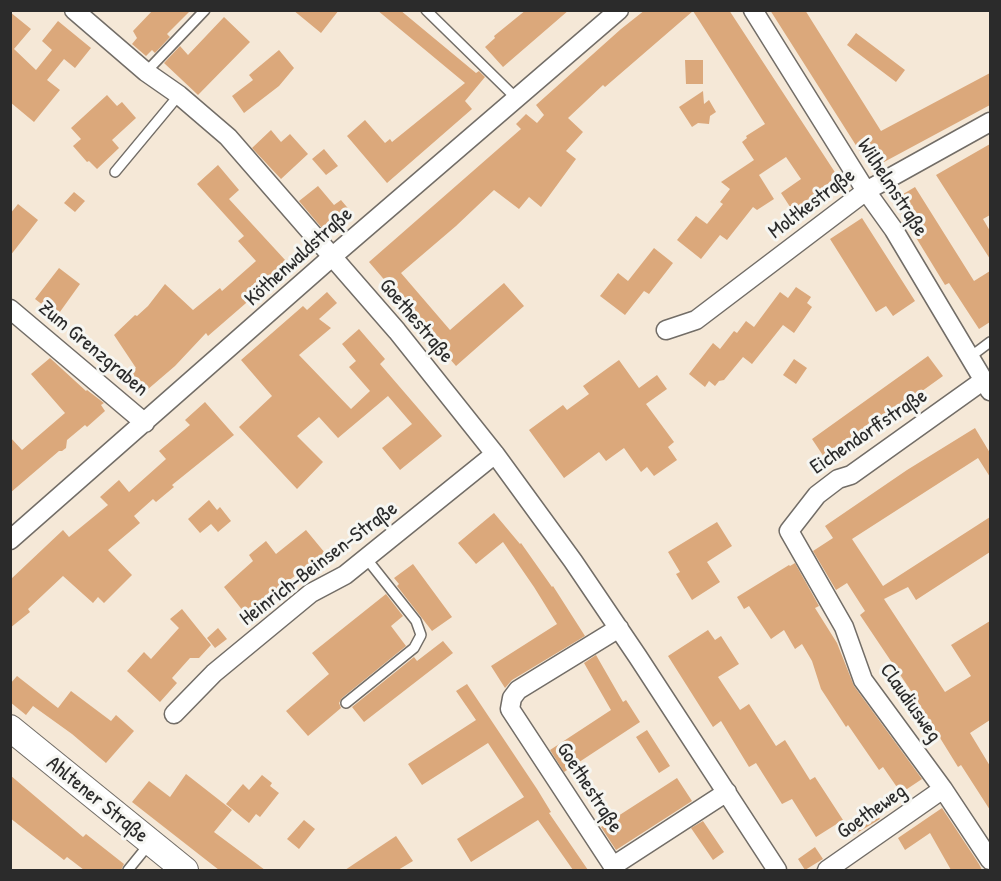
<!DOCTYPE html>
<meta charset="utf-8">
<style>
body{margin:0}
#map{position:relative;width:1001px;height:881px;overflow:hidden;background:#f5e8d7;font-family:"Patrick Hand",sans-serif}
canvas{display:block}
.frame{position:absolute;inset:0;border:12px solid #2b2b2b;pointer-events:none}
</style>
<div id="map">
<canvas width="1001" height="881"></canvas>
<div class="frame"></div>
</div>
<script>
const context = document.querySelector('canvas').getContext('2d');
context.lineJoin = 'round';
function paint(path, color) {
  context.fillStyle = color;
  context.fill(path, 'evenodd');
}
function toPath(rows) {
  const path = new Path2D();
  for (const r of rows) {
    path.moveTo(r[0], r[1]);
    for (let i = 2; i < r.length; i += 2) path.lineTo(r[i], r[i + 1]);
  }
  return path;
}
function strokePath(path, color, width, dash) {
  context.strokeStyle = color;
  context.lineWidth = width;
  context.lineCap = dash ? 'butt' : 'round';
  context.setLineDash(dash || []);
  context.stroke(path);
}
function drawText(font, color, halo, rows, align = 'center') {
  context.font = font + ' "Patrick Hand",sans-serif';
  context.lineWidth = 6;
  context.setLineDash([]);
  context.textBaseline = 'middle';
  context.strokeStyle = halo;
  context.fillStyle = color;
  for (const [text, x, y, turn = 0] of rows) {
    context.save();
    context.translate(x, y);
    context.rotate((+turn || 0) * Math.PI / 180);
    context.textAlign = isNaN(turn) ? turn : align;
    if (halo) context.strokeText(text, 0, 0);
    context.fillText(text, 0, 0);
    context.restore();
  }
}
const building = toPath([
 [153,10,191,10,167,34,170,37,155,53,152,50,146,56,132,44,137,38,133,31],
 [293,10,339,10,321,33],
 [377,10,400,10,476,73,479,71,485,77,465,101,472,109,387,183,347,136,365,120,385,143,390,139,392,142,465,83],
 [526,10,569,10,503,67,485,47,495,38,494,36],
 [645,10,729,10,840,180,839,186,796,216,781,193,801,179,786,157,759,175,774,199,757,210,753,207,727,240,720,235,701,259,677,240,696,216,707,224,723,204,720,202,730,189,721,182,754,160,742,142,747,138,746,136,765,124,693,11,605,87,603,85,568,118,583,132,566,151,576,159,541,207,529,197,519,209,494,190,456,226,401,273,450,330,504,283,524,306,456,366,436,343,437,341,369,262,521,129,516,124,526,114,537,123,544,115,536,105,621,29],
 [770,10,805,10,881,131,990,73,990,105,871,169],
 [10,12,31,29,14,49,36,70,52,50,42,41,58,21,91,48,75,68,64,59,47,80,60,90,34,122,10,102],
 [224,17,250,42,198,95,164,63,180,46,188,55],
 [856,33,905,70,896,82,847,45],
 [279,50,294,68,279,86,244,113,232,96,253,80,249,75],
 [685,60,703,60,703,84,686,84],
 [703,91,704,104,709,100,716,112,710,116,709,124,698,123,692,127,679,107],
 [107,95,117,106,122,102,136,118,112,140,119,148,97,169,89,161,87,162,73,146,81,139,71,128],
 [271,130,281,142,290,134,308,154,281,179,252,148],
 [990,144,990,215,983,219,990,231,990,259,936,175],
 [324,149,338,166,326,175,312,159],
 [218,165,239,190,229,199,286,261,279,267,283,271,208,336,206,333,175,366,140,396,127,376,136,368,114,335,135,315,137,316,148,306,165,284,193,310,220,288,222,291,256,261,238,241,244,236,197,184],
 [318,186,334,205,341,200,352,213,327,234,299,201],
 [915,187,974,281,990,271,990,322,979,329,949,283,945,285,893,200],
 [74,192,85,201,75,212,64,203],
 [18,204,38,220,10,256,10,214],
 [862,218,915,301,893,316,886,306,876,312,830,239],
 [654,248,673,263,649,294,644,291,625,315,600,296,618,273,628,281],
 [59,268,80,284,57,316,35,299],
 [796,287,811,297,807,303,812,307,794,333,783,325,752,364,743,357,724,380,719,381,715,386,709,381,705,387,689,374,713,343,720,349,734,331,737,333,746,321,754,327,780,292,788,298],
 [327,292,337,303,319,319,331,328,299,355,351,409,370,391,349,367,356,361,342,344,359,329,385,359,380,364,442,436,400,470,382,448,412,424,388,396,338,438,319,417,297,436,323,462,297,489,239,427,272,396,241,360,303,306,307,310],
 [928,356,943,376,826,460,812,439],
 [50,358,86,391,87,390,104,403,101,405,105,411,87,427,85,425,67,440,66,448,62,451,59,451,10,493,10,437,22,450,65,413,31,374],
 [794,359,807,368,796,384,783,375],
 [619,360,639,388,657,375,667,389,646,404,674,442,668,447,677,460,654,476,647,467,641,472,624,448,606,461,599,452,564,478,529,430,563,405,567,410,589,394,583,386],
 [205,402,234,435,172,485,174,487,156,502,153,499,134,516,140,523,108,550,132,575,104,603,98,597,93,603,63,576,28,609,30,612,10,628,10,580,63,530,69,537,108,505,100,497,119,480,129,492,166,459,159,451,190,425,185,420],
 [975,428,990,453,990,477,978,458,852,539,883,586,990,517,990,552,916,600,908,587,884,599,945,692,971,676,951,645,990,621,990,720,970,733,990,766,990,810,961,765,958,767,911,691,860,615,865,611,847,583,836,590,813,551,833,538,825,526,907,470],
 [209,500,217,510,220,507,231,521,218,532,211,524,200,533,188,519],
 [494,513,520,544,521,543,552,587,553,586,585,636,512,680,505,688,491,666,557,624,534,587,503,542,476,564,458,543],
 [717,522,732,546,707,562,720,582,692,600,676,574,680,572,668,552],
 [306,530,325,553,263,600,265,602,247,616,224,587,253,561,249,555,266,541,276,554],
 [795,563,819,606,815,608,837,643,854,686,922,779,901,793,883,767,879,770,848,725,846,727,821,689,812,661,802,644,795,649,784,630,771,639,749,606,744,609,737,597,789,565,790,566],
 [413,564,452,617,432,631,397,586,399,584,394,578],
 [386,594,403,616,391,626,406,646,342,698,339,703,341,708,308,736,286,711,329,674,312,653],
 [182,609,211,645,199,658,190,658,172,678,177,683,160,702,127,671,144,652,151,659,179,628,170,619],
 [218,628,227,639,215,648,207,638],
 [708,630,715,640,721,636,739,664,718,677,740,710,749,704,776,746,785,740,810,780,815,777,843,820,816,837,792,799,782,804,756,763,749,767,721,721,713,727,668,656],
 [443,641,453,653,364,722,352,707,414,657,417,661],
 [596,655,623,702,626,700,640,722,564,772,550,750,611,710,584,663],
 [17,676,58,708,71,691,111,721,116,715,134,731,106,763,72,734,33,706,26,715,10,702,10,684],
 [467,684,537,789,551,812,549,813,588,870,573,870,538,820,471,862,457,839,524,797,488,743,422,785,408,764,476,720,456,691],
 [647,730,670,766,659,773,636,737],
 [186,774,232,810,214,832,265,870,219,870,132,802,149,781,170,797],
 [10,775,83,837,86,834,124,864,121,870,84,870,67,857,64,860,10,818],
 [262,775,272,783,270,786,279,793,260,817,256,814,249,823,226,804,243,784,249,790],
 [677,778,692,801,616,850,601,827],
 [873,807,880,819,852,836,845,824],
 [942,808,979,864,982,870,951,870,930,833,905,850,898,838],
 [304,820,315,829,299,849,287,839],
 [703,821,724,852,713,860,691,828],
 [396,836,413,861,398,870,345,870],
 [815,847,823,859,805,870,798,859]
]);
const service = toPath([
 [426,10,516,98],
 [146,72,205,10],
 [115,172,179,95],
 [970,357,990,342],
 [346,703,414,648,421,635,416,621,366,558],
 [128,870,150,843]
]);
const minor = toPath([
 [74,10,146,72,179,95,228,137,397,331,495,454,573,561,638,657,777,870],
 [753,10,866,191,894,230,990,391],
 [10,309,145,423],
 [666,330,696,320,866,191,990,122],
 [984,380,851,475,838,479,817,495,789,531,844,627,863,680,943,789,990,860],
 [10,540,333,256,619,10],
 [619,628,518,690,512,698,510,709,613,866,727,792],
 [174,714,214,673,311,593,345,575,495,454],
 [827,870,943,789]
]);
const secondary = toPath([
 [10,728,185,870]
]);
const streetNames = [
 ["Wilhelmstraße",892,188,57],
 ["Moltkestraße",812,204,-37],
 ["Köthenwaldstraße",299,257,-42],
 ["Goethestraße",416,321,50],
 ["Zum Grenzgraben",93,349,40],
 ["Eichendorffstraße",869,432,-34],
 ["Heinrich-Beinsen-Straße",319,564,-37],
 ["Claudiusweg",910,703,55],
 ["Goethestraße",589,788,57],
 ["Ahltener Straße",97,800,39],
 ["Goetheweg",872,812,-35]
];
paint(building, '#dba87b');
strokePath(service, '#726d67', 12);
strokePath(minor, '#726d67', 21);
strokePath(secondary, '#726d67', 28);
strokePath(service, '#fff', 9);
strokePath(minor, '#fff', 18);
strokePath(secondary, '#fff', 26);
drawText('21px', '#2b2b2b', '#f6f6f2', streetNames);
</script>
